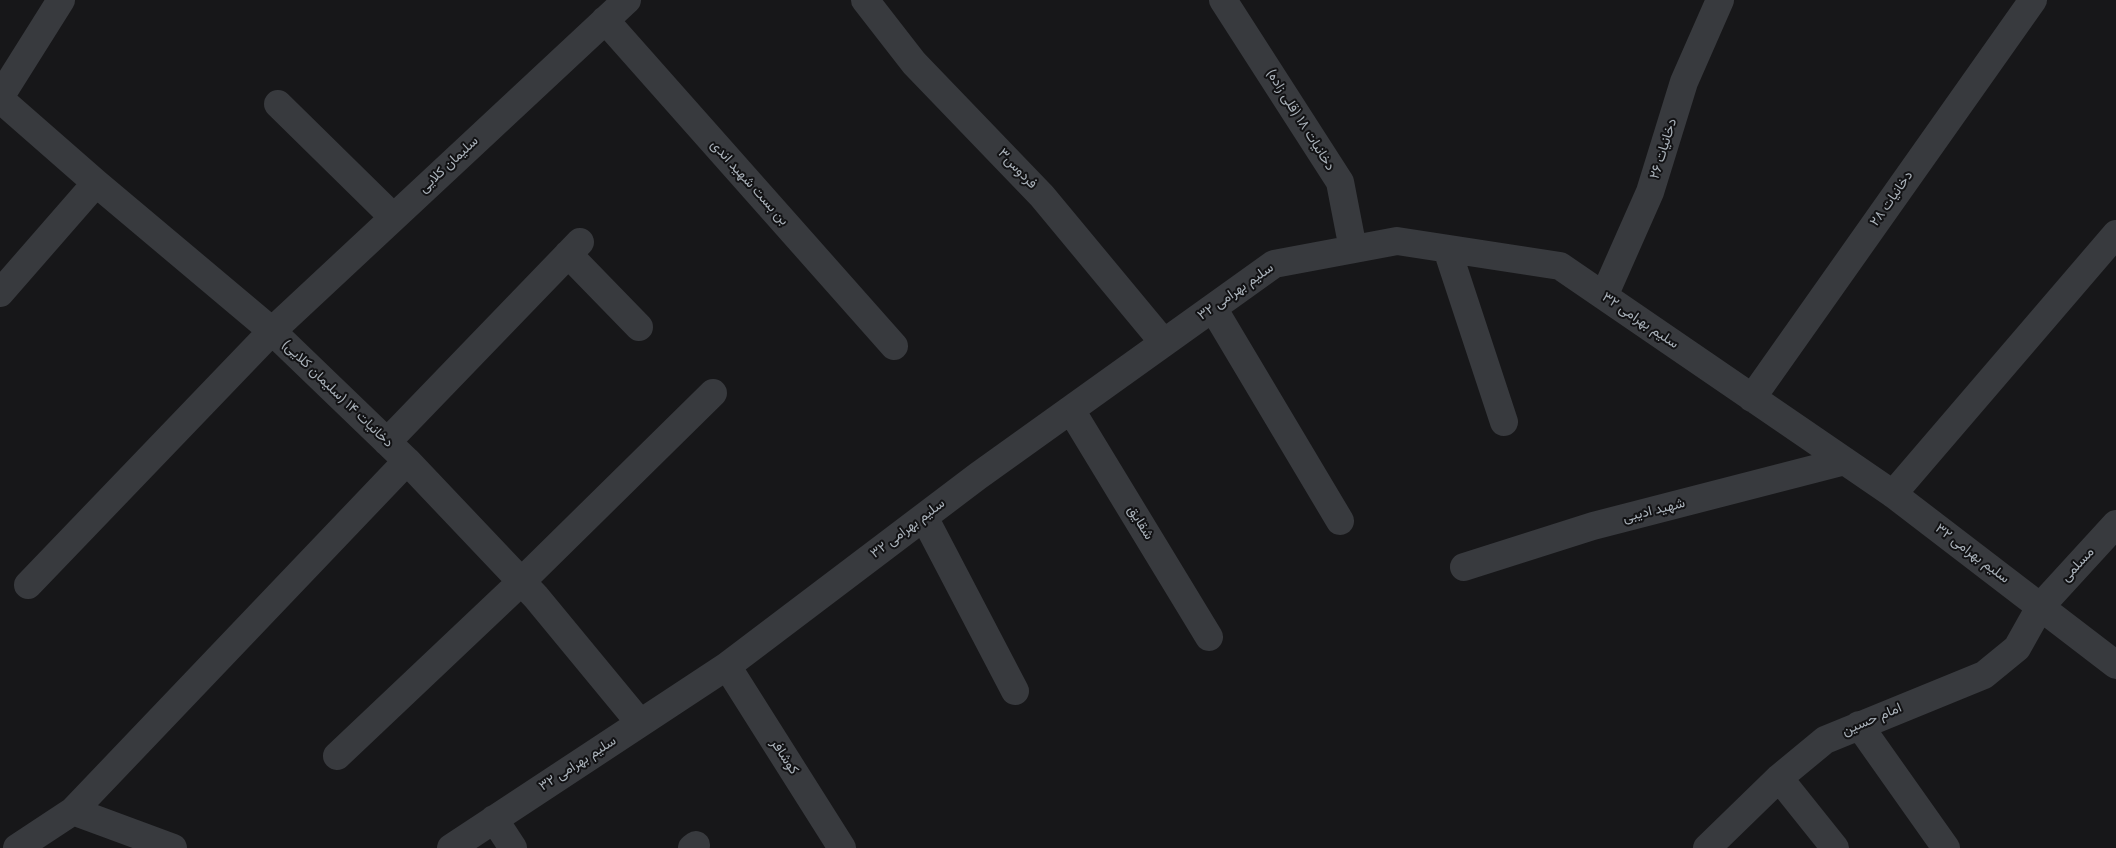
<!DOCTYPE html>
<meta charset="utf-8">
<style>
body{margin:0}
canvas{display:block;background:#171719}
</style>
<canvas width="2116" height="848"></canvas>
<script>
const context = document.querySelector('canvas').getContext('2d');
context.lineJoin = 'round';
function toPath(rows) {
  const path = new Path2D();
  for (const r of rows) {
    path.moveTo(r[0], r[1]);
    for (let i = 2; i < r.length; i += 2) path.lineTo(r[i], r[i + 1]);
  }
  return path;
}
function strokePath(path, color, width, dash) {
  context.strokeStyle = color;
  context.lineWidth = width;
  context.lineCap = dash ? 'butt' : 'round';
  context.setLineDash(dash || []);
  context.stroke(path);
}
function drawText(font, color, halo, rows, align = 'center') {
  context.font = font + ' "Nunito Sans",Vazirmatn,sans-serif';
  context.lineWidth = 4;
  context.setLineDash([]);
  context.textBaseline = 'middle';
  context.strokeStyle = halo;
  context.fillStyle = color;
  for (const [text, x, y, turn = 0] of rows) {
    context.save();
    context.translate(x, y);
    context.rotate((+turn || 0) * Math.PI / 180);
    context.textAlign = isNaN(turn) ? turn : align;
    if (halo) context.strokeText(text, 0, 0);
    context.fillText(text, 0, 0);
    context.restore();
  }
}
const street = toPath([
 [865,0,914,63,1042,196,1164,343],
 [1223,0,1340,182,1353,249],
 [605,20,894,346],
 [0,97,61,0],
 [0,99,96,183,272,331,407,461,536,597,640,723],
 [278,104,393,217],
 [1447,249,1504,422],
 [568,254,639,327],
 [0,293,96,183],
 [1604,296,1650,192,1684,82,1720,0],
 [1213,308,1340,521],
 [1752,398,2033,0],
 [1071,410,1209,637],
 [387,442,580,242],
 [1893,494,2116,234],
 [924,517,1015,691],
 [1464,567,1593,526,1845,461],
 [28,585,272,331,627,0],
 [727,666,842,848],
 [1859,725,1946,848],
 [337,756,522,581,713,393],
 [1779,778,1835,848],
 [73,811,407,461],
 [494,819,513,848],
 [17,848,73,811,173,848],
 [451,848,727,666,978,476,1274,264,1397,241,1560,266,1893,494,2116,665],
 [692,848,696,845],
 [1707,848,1779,778,1825,740,1984,675,2017,648,2040,607,2116,524]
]);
const streetNames = [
 ["دخانیات ۱۸ (قلی زاده)",1300,120,58],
 ["دخانیات ۲۶",1664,149,-73],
 ["سلیمان کلایی",449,165,-43],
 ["فردوس۳",1017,169,46],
 ["بن بست شهید اندی",749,183,48],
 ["دخانیات ۲۸",1892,199,-55],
 ["سلیم بهرامی ۳۲",1236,292,-35],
 ["سلیم بهرامی ۳۲",1640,321,34],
 ["دخانیات ۱۴ (سلیمان کلایی)",337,394,44],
 ["شهید ادیبی",1654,511,-14],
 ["شقایق",1140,523,59],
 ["سلیم بهرامی ۳۲",908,529,-37],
 ["سلیم بهرامی ۳۲",1972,554,37],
 ["مسلمی",2078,565,-47],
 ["امام حسین",1872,720,-23],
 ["کوشافر",784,757,57],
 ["سلیم بهرامی ۳۲",578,764,-33]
];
strokePath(street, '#383a3e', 28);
drawText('14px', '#a9b1b9', '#121214', streetNames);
</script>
